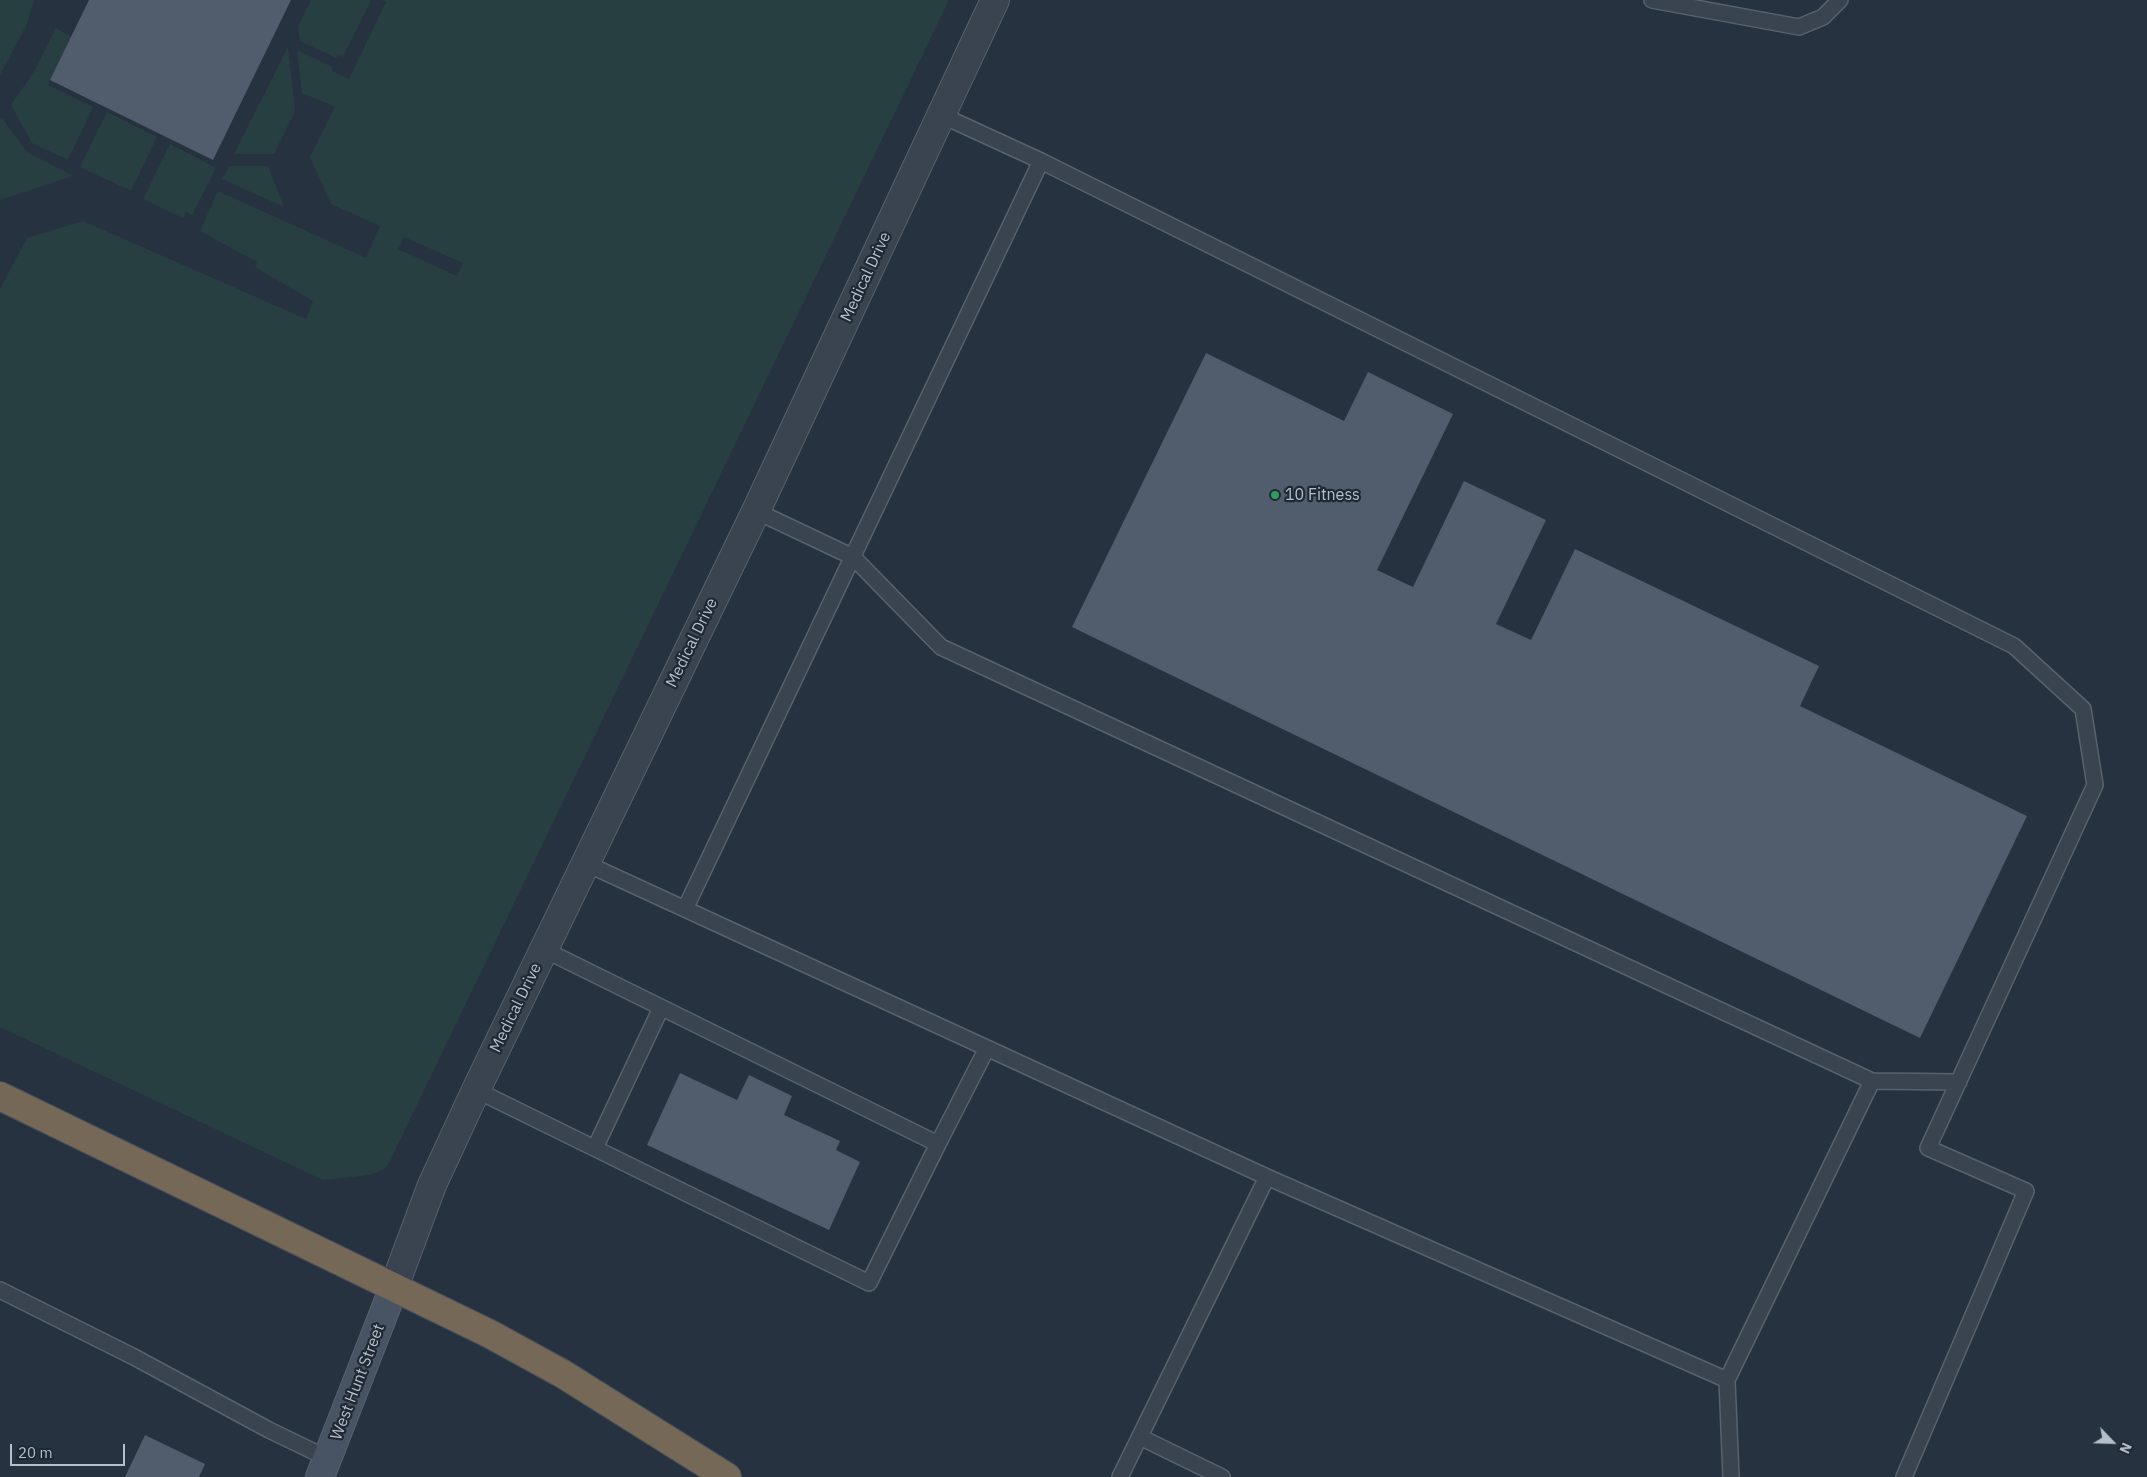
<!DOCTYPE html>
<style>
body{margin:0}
#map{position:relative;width:2147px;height:1477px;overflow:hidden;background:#263240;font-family:"IBM Plex Sans",sans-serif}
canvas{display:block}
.north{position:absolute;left:2087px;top:1417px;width:50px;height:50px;-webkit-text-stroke:4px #1f2935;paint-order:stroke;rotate:114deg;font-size:14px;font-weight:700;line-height:20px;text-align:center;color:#b6bfca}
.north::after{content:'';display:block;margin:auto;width:18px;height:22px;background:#b6bfca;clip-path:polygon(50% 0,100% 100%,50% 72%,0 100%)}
.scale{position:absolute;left:10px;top:1444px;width:115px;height:22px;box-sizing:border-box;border:2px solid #b6bfca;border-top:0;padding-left:6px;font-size:15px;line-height:18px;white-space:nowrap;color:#b6bfca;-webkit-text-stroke:4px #1f2935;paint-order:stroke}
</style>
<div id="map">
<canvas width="2147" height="1477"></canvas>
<div class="north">N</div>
<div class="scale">20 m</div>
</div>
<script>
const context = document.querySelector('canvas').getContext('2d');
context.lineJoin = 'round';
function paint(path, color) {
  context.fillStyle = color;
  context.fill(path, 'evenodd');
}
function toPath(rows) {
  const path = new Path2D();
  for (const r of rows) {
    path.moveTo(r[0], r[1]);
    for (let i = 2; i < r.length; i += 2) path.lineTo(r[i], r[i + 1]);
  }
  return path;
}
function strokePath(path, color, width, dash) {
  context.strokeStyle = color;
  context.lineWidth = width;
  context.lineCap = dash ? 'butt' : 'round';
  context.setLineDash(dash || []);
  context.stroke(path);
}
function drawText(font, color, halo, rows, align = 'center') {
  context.font = font + ' "IBM Plex Sans",sans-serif';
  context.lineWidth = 4.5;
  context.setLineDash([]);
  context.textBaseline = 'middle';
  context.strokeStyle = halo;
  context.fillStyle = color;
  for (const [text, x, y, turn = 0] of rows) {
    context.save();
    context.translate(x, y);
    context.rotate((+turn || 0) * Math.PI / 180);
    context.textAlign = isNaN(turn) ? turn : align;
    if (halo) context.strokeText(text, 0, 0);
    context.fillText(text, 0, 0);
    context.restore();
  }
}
const green = toPath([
 [0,0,34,0,27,24,0,75],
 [311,0,371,0,343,57,338,55,336,58,300,41,298,27],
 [382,0,949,0,390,1161,386,1168,370,1175,323,1180,0,1027,0,289,27,238,83,221,306,319,313,301,255,267,257,262,200,231,218,191,366,258,380,226,331,204,310,157,335,107,302,93,297,50,332,67,332,71,349,79,386,2],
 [404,237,463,263,457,276,398,249],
 [56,28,71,37,48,85,93,107,68,160,32,143,11,105,35,70],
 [288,47,295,111,274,154,234,154],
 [107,112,157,137,131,191,80,167],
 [2,118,27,152,73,176,0,200,0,120],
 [170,144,216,168,192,215,186,212,183,218,143,199],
 [229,166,268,166,284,207,222,179]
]);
const building = toPath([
 [89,0,291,0,213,160,50,80],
 [1206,353,1344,421,1368,372,1453,414,1377,570,1413,587,1464,481,1546,520,1496,624,1531,640,1575,549,1819,666,1800,706,2027,816,1920,1038,1072,627],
 [680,1073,737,1100,749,1075,792,1096,784,1115,840,1141,836,1150,860,1162,829,1230,647,1145],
 [145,1435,205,1464,199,1477,125,1477]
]);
const lane = toPath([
 [1652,0,1799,27,1823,17,1840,0],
 [941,115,1041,161,2014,646,2083,709,2095,785,1928,1148,2026,1191,1904,1477],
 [756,511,853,557,941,647,1872,1081,1959,1082],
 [585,863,1267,1177,1120,1477],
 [685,909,1041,161],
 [476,1090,869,1283,938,1144,545,950],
 [938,1144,987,1048],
 [595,1148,661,1008],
 [1267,1177,1727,1380],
 [0,1290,134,1357,269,1430,329,1459],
 [1140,1437,1222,1477],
 [1731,1477,1727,1380,1872,1081]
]);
const street = toPath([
 [394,1287,432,1185,476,1090,756,511,995,0]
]);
const secondary = toPath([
 [320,1477,394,1287]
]);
const highway = toPath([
 [0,1096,490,1334,563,1374,727,1477]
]);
const markers = [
 [1275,495,5,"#2e9e5b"]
];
const streetNames = [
 ["Medical Drive",866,277,-65],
 ["Medical Drive",692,643,-64],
 ["Medical Drive",516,1008,-64],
 ["West Hunt Street",358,1382,-69]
];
const poiNames = [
 ["10 Fitness",1285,495]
];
paint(green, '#283f41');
paint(building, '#515d6d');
strokePath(lane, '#58626d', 18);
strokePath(street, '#58626d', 30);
strokePath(secondary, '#58626d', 30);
strokePath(highway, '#454f5a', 30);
strokePath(lane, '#3a4450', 15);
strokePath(street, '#3a4450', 28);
strokePath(secondary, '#485363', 28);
strokePath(highway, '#766857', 28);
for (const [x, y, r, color] of markers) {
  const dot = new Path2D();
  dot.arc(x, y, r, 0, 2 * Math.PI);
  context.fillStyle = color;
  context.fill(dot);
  strokePath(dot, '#1f2935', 2);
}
drawText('16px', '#b6bfca', '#1f2935', streetNames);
drawText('16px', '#b6bfca', '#1f2935', poiNames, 'left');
</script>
